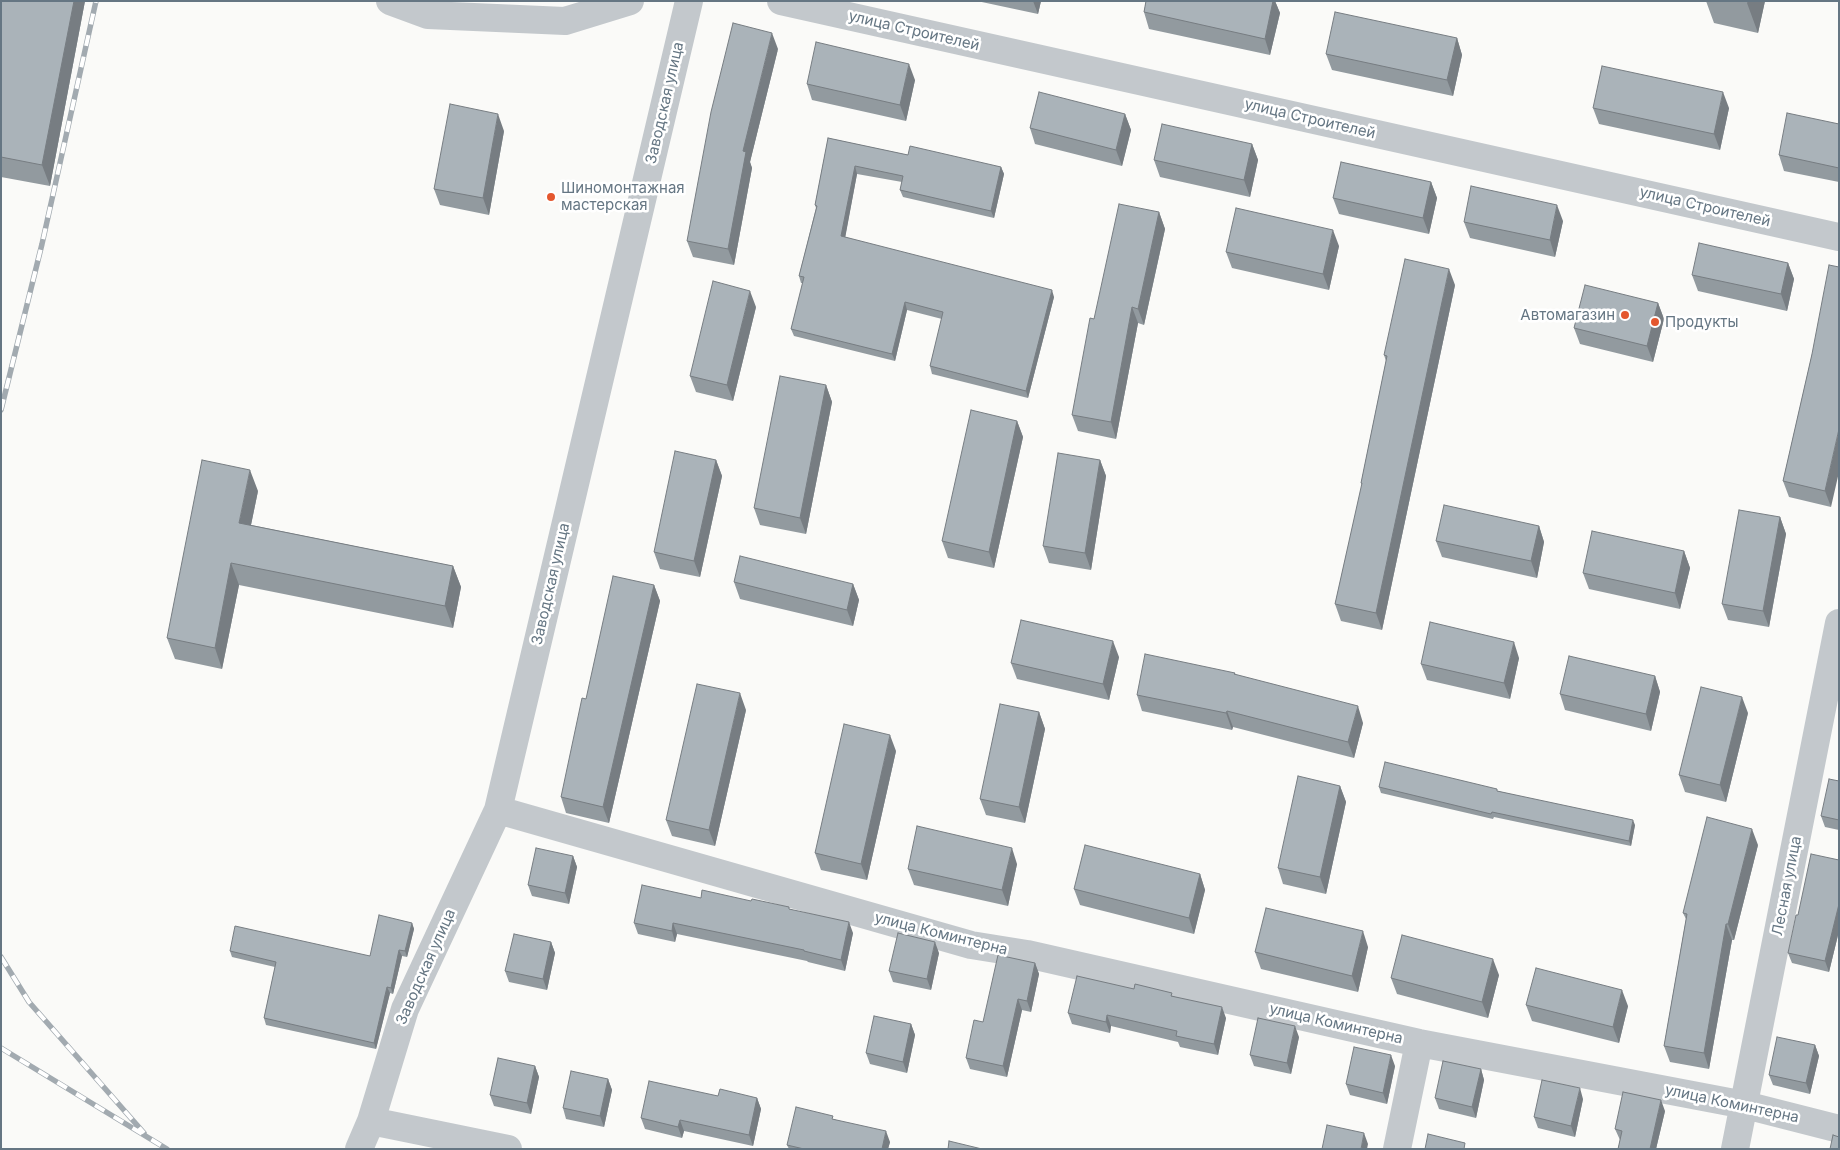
<!DOCTYPE html>
<meta charset="utf-8">
<style>
body{margin:0}
#map{position:relative;width:1840px;height:1150px;overflow:hidden;background:#fafaf8;font-family:Inter,sans-serif}
canvas{display:block}
.frame{position:absolute;inset:0;border:2px solid #657683;pointer-events:none}
</style>
<div id="map">
<canvas width="1840" height="1150"></canvas>
<div class="frame"></div>
</div>
<script>
const context = document.querySelector('canvas').getContext('2d');
context.lineJoin = 'round';
function toPath(rows) {
  const path = new Path2D();
  for (const r of rows) {
    path.moveTo(r[0], r[1]);
    for (let i = 2; i < r.length; i += 2) path.lineTo(r[i], r[i + 1]);
  }
  return path;
}
function strokePath(path, color, width, dash) {
  context.strokeStyle = color;
  context.lineWidth = width;
  context.lineCap = dash ? 'butt' : 'round';
  context.setLineDash(dash || []);
  context.stroke(path);
}
function paint(path, color) {
  context.fillStyle = color;
  context.fill(path, 'evenodd');
}
function drawText(font, color, halo, rows, align = 'center') {
  context.font = font + ' Inter,sans-serif';
  context.lineWidth = 5;
  context.setLineDash([]);
  context.textBaseline = 'middle';
  context.strokeStyle = halo;
  context.fillStyle = color;
  for (const [text, x, y, turn = 0] of rows) {
    context.save();
    context.translate(x, y);
    context.rotate((+turn || 0) * Math.PI / 180);
    context.textAlign = isNaN(turn) ? turn : align;
    if (halo) context.strokeText(text, 0, 0);
    context.fillText(text, 0, 0);
    context.restore();
  }
}
const minor = toPath([
 [390,1,428,15,565,21,630,1],
 [781,1,1839,237],
 [498,810,971,945,1027,954,1419,1043,1745,1105,1839,1129],
 [371,1121,508,1149],
 [359,1149,371,1121,405,1009,498,810,689,1],
 [1397,1149,1419,1043],
 [1735,1149,1839,623]
]);
const rail = toPath([
 [1,410,42,244,96,1],
 [1,957,29,1002,144,1133],
 [1,1048,167,1149]
]);
const wall = toPath([
 [1,1,85,1,50,186,1,177],
 [977,1,1041,1,1038,14],
 [1146,1,1275,1,1280,13,1270,55,1149,29,1144,12],
 [1706,1,1765,1,1758,33,1714,23],
 [1457,38,1462,55,1453,96,1332,70,1326,54],
 [778,49,750,162,752,168,734,265,693,257,687,241],
 [915,80,906,121,812,100,807,84],
 [1593,108,1729,108,1720,150,1599,124],
 [1125,114,1131,130,1122,166,1035,144,1030,128],
 [1839,124,1839,182,1784,171,1779,155],
 [504,131,489,215,440,205,434,189],
 [828,138,908,155,1001,167,1004,174,994,218,903,197,900,190,902,182,857,174,845,237,1054,297,1028,398,932,374,930,366,942,319,907,310,895,361,794,336,791,329,803,283,801,283,799,276,816,208,815,205],
 [1252,144,1258,160,1250,197,1160,177,1154,160],
 [1431,182,1437,198,1429,234,1339,214,1333,198],
 [1159,212,1165,229,1144,325,1138,323,1116,439,1078,431,1072,415,1094,319],
 [1563,221,1555,257,1470,238,1464,222],
 [1339,246,1329,290,1232,268,1226,252],
 [1788,263,1794,279,1787,311,1698,291,1692,275],
 [1455,285,1382,630,1341,621,1335,604,1362,485,1361,483,1386,361,1384,355],
 [1658,303,1664,319,1653,362,1580,344,1574,328],
 [756,307,733,401,696,392,690,376],
 [1812,354,1831,507,1789,497,1783,481],
 [826,385,832,402,806,534,760,525,754,508],
 [1017,421,1023,437,994,568,948,558,942,541],
 [716,460,722,476,700,577,660,569,654,552],
 [1100,460,1106,476,1091,570,1049,563,1043,546],
 [258,491,251,525,453,566,461,587,453,628,239,585,222,669,175,659,167,638],
 [1780,517,1786,534,1769,627,1728,620,1722,604],
 [1539,526,1544,542,1537,578,1442,557,1436,541],
 [1684,551,1690,568,1680,609,1589,589,1583,573],
 [734,582,853,584,859,600,853,626,740,599],
 [654,585,660,601,609,823,566,813,561,797],
 [1119,657,1109,700,1017,679,1011,663],
 [1519,658,1510,699,1427,680,1421,664],
 [1235,673,1236,675,1363,723,1354,758,1233,727,1232,730,1142,711,1137,695],
 [1655,676,1660,692,1651,731,1565,710,1560,694],
 [746,710,715,846,672,836,666,820],
 [1039,712,1045,729,1025,823,986,815,980,799],
 [1748,713,1726,802,1685,792,1679,775],
 [896,751,867,880,821,870,815,853],
 [1839,781,1839,830,1825,827,1821,816],
 [1340,786,1346,802,1326,894,1283,884,1278,868],
 [1379,787,1498,791,1635,825,1631,846,1494,817,1493,819,1381,793],
 [1758,845,1734,940,1732,940,1709,1069,1670,1062,1664,1046,1686,919,1683,913],
 [573,856,577,867,569,904,532,896,528,885],
 [1839,860,1839,931,1829,972,1792,963,1788,953,1798,915],
 [1017,864,1008,906,914,885,908,869],
 [1200,874,1205,890,1194,934,1080,905,1074,889],
 [701,898,790,909,853,933,845,971,808,962,807,961,677,934,675,942,638,934,634,923],
 [412,923,414,929,407,957,402,956,393,994,390,993,376,1049,266,1025,264,1018,275,967,232,957,230,951,370,956],
 [551,942,555,953,547,990,509,982,505,971],
 [1368,947,1358,992,1261,969,1255,952],
 [939,953,931,990,893,982,889,971],
 [1035,963,1039,974,1031,1012,1022,1010,1007,1077,970,1069,966,1058,983,1022],
 [1499,975,1488,1018,1397,994,1391,978],
 [1134,989,1173,996,1226,1018,1218,1055,1180,1047,1178,1042,1111,1026,1110,1033,1072,1024,1068,1013],
 [1526,1005,1628,1006,1619,1043,1532,1021],
 [911,1024,915,1035,907,1073,870,1064,866,1053],
 [1299,1037,1291,1074,1254,1066,1250,1055],
 [1815,1045,1819,1056,1810,1094,1773,1085,1769,1075],
 [535,1066,539,1077,531,1114,494,1106,490,1095],
 [1395,1066,1387,1104,1350,1095,1346,1084],
 [1481,1069,1484,1080,1476,1118,1439,1109,1435,1098],
 [608,1079,612,1090,604,1127,566,1119,563,1108],
 [718,1096,757,1098,761,1109,753,1146,684,1131,682,1138,645,1129,641,1118],
 [1583,1099,1575,1137,1538,1128,1534,1117],
 [1665,1111,1656,1149,1618,1149,1620,1140,1615,1129],
 [834,1119,890,1142,888,1149,789,1149,787,1145]
]);
const shadedWall = toPath([
 [74,1,85,1,50,186,42,165],
 [1033,1,1041,1,1038,14],
 [1273,1,1275,1,1280,13,1270,55,1265,39],
 [1748,1,1765,1,1758,33,1747,3],
 [772,33,778,49,750,162,752,168,734,265,728,249,743,151],
 [1457,38,1462,55,1453,96,1447,80],
 [909,64,915,80,906,121,900,105],
 [1723,92,1729,108,1720,150,1714,134],
 [498,114,504,131,489,215,483,198],
 [1125,114,1131,130,1122,166,1116,150],
 [1252,144,1258,160,1250,197,1244,180],
 [855,166,857,174,844,244,841,236],
 [1001,167,1004,174,994,218,991,211],
 [1431,182,1437,198,1429,234,1423,218],
 [1557,205,1563,221,1555,257,1550,240],
 [1159,212,1165,229,1144,325,1138,309],
 [1333,230,1339,246,1329,290,1323,274],
 [1788,263,1794,279,1787,311,1781,294],
 [1449,269,1455,285,1382,630,1376,613],
 [1052,290,1054,297,1028,398,1026,391],
 [750,291,756,307,733,401,727,385],
 [905,302,907,310,895,361,892,354],
 [1658,303,1664,319,1653,362,1647,346],
 [1132,307,1138,323,1116,439,1111,422],
 [826,385,832,402,806,534,800,518],
 [1017,421,1023,437,994,568,989,552],
 [1839,429,1839,472,1831,507,1825,491],
 [716,460,722,476,700,577,694,561],
 [1100,460,1106,476,1091,570,1085,553],
 [250,470,258,491,247,544,239,523],
 [1780,517,1786,534,1769,627,1763,611],
 [1539,526,1544,542,1537,578,1531,561],
 [1684,551,1690,568,1680,609,1675,593],
 [231,563,239,585,222,669,215,648],
 [453,566,461,587,453,628,445,606],
 [853,584,859,600,853,626,847,610],
 [654,585,660,601,609,823,603,807],
 [1113,641,1119,657,1109,700,1103,684],
 [1514,642,1519,658,1510,699,1504,683],
 [1655,676,1660,692,1651,731,1646,714],
 [740,693,746,710,715,846,709,830],
 [1742,697,1748,713,1726,802,1720,785],
 [1358,706,1363,723,1354,758,1348,742],
 [1227,711,1233,727,1232,730,1226,713],
 [1039,712,1045,729,1025,823,1019,807],
 [890,735,896,751,867,880,861,864],
 [1340,786,1346,802,1326,894,1320,877],
 [1633,820,1635,825,1631,846,1629,841],
 [1752,829,1758,845,1734,940,1728,924],
 [1012,848,1017,864,1008,906,1002,890],
 [573,856,577,867,569,904,565,893],
 [1200,874,1205,890,1194,934,1189,918],
 [1839,904,1839,931,1829,972,1825,961],
 [849,922,853,933,845,971,841,960],
 [412,923,414,929,407,957,405,951],
 [673,923,677,934,675,942,672,931],
 [1726,924,1732,940,1709,1069,1704,1053],
 [1363,931,1368,947,1358,992,1352,976],
 [551,942,555,953,547,990,543,979],
 [935,942,939,953,931,990,927,979],
 [399,950,402,956,393,994,391,988],
 [1493,959,1499,975,1488,1018,1482,1002],
 [1035,963,1039,974,1031,1012,1027,1001],
 [387,987,390,993,376,1049,374,1043],
 [1622,990,1628,1006,1619,1043,1613,1027],
 [1018,999,1022,1010,1007,1077,1003,1066],
 [1222,1007,1226,1018,1218,1055,1214,1044],
 [1107,1015,1111,1026,1110,1033,1106,1022],
 [911,1024,915,1035,907,1073,903,1062],
 [1295,1026,1299,1037,1291,1074,1287,1063],
 [1815,1045,1819,1056,1810,1094,1806,1083],
 [1391,1055,1395,1066,1387,1104,1383,1093],
 [535,1066,539,1077,531,1114,527,1103],
 [1481,1069,1484,1080,1476,1118,1472,1107],
 [608,1079,612,1090,604,1127,600,1116],
 [1580,1088,1583,1099,1575,1137,1571,1126],
 [757,1098,761,1109,753,1146,749,1135],
 [1661,1100,1665,1111,1656,1149,1650,1149],
 [680,1120,684,1131,682,1138,678,1127],
 [886,1131,890,1142,888,1149,882,1149],
 [1364,1133,1368,1144,1367,1149,1361,1149]
]);
const building = toPath([
 [1,1,74,1,42,165,1,157,1,1],
 [1146,1,1273,1,1265,39,1144,12,1146,1],
 [1335,12,1457,38,1447,80,1326,54,1335,12],
 [733,23,772,33,743,151,746,152,728,249,687,241,711,112,733,23],
 [816,42,909,64,900,105,807,84,816,42],
 [1602,66,1723,92,1714,134,1593,108,1602,66],
 [1039,92,1125,114,1116,150,1030,128,1039,92],
 [450,104,498,114,483,198,434,189,450,104],
 [1787,113,1839,124,1839,168,1779,155,1787,113],
 [1162,124,1252,144,1244,180,1154,160,1162,124],
 [828,138,908,155,910,146,1001,167,991,211,900,190,903,176,855,166,841,236,1052,290,1026,391,930,366,943,312,905,302,892,354,791,329,804,277,799,276,817,206,815,205,828,138],
 [1341,162,1431,182,1423,218,1333,198,1341,162],
 [1471,186,1557,205,1550,240,1464,222,1471,186],
 [1119,204,1159,212,1138,309,1132,307,1111,422,1072,415,1090,318,1094,319,1119,204],
 [1236,208,1333,230,1323,274,1226,252,1236,208],
 [1699,243,1788,263,1781,294,1692,275,1699,243],
 [1405,259,1449,269,1376,613,1335,604,1362,483,1361,483,1387,356,1384,355,1405,259],
 [1829,265,1839,267,1839,429,1825,491,1783,481,1812,354,1829,265],
 [713,281,750,291,727,385,690,376,713,281],
 [1585,285,1658,303,1647,346,1574,328,1585,285],
 [780,376,826,385,800,518,754,508,780,376],
 [971,410,1017,421,989,552,942,541,971,410],
 [675,451,716,460,694,561,654,552,675,451],
 [1058,453,1100,460,1085,553,1043,546,1058,453],
 [202,460,250,470,239,523,453,566,445,606,231,563,215,648,167,638,202,460],
 [1444,505,1539,526,1531,561,1436,541,1444,505],
 [1739,510,1780,517,1763,611,1722,604,1739,510],
 [1592,531,1684,551,1675,593,1583,573,1592,531],
 [740,556,853,584,847,610,734,582,740,556],
 [613,576,654,585,603,807,561,797,582,698,586,699,613,576],
 [1021,620,1113,641,1103,684,1011,663,1021,620],
 [1430,622,1514,642,1504,683,1421,664,1430,622],
 [1145,654,1235,673,1234,674,1358,706,1348,742,1227,711,1226,713,1137,695,1145,654],
 [1569,656,1655,676,1646,714,1560,694,1569,656],
 [697,684,740,693,709,830,666,820,697,684],
 [1701,687,1742,697,1720,785,1679,775,1701,687],
 [1000,704,1039,712,1019,807,980,799,1000,704],
 [844,724,890,735,861,864,815,853,844,724],
 [1385,762,1497,789,1497,791,1633,820,1629,841,1492,812,1491,814,1379,787,1385,762],
 [1298,776,1340,786,1320,877,1278,868,1298,776],
 [1829,779,1839,781,1839,820,1821,816,1829,779],
 [1707,817,1752,829,1728,924,1726,924,1704,1053,1664,1046,1687,914,1683,913,1707,817],
 [917,826,1012,848,1002,890,908,869,917,826],
 [1085,845,1200,874,1189,918,1074,889,1085,845],
 [536,848,573,856,565,893,528,885,536,848],
 [1811,854,1839,860,1839,904,1825,961,1788,953,1796,915,1798,915,1811,854],
 [642,885,701,898,702,890,751,901,752,899,789,907,789,909,849,922,841,960,804,951,804,950,673,923,672,931,634,923,642,885],
 [1266,908,1363,931,1352,976,1255,952,1266,908],
 [379,915,412,923,405,951,399,950,391,988,387,987,374,1043,264,1018,276,962,230,951,235,926,370,956,379,915],
 [898,933,935,942,927,979,889,971,898,933],
 [514,934,551,942,543,979,505,971,514,934],
 [1402,935,1493,959,1482,1002,1391,978,1402,935],
 [998,955,1035,963,1027,1001,1018,999,1003,1066,966,1058,974,1020,983,1022,998,955],
 [1536,968,1622,990,1613,1027,1526,1005,1536,968],
 [1077,976,1134,989,1135,984,1172,993,1171,996,1222,1007,1214,1044,1176,1036,1177,1031,1107,1015,1106,1022,1068,1013,1077,976],
 [874,1016,911,1024,903,1062,866,1053,874,1016],
 [1258,1018,1295,1026,1287,1063,1250,1055,1258,1018],
 [1777,1037,1815,1045,1806,1083,1769,1075,1777,1037],
 [1354,1047,1391,1055,1383,1093,1346,1084,1354,1047],
 [498,1058,535,1066,527,1103,490,1095,498,1058],
 [1443,1061,1481,1069,1472,1107,1435,1098,1443,1061],
 [571,1071,608,1079,600,1116,563,1108,571,1071],
 [1542,1080,1580,1088,1571,1126,1534,1117,1542,1080],
 [649,1081,718,1096,720,1089,757,1098,749,1135,680,1120,678,1127,641,1118,649,1081],
 [1623,1092,1661,1100,1650,1149,1618,1149,1622,1131,1615,1129,1623,1092],
 [796,1107,833,1116,832,1119,886,1131,882,1149,804,1149,787,1145,796,1107],
 [1327,1125,1364,1133,1361,1149,1322,1149,1327,1125],
 [1428,1134,1465,1143,1464,1149,1425,1149,1428,1134],
 [1833,1135,1839,1137,1839,1149,1830,1149,1833,1135],
 [949,1141,982,1149,948,1149,949,1141]
]);
const markers = [
 [551,197,5,"#e4572e"],
 [1625,315,5,"#e4572e"],
 [1655,322,5,"#e4572e"]
];
const streetNames = [
 ["улица Строителей",914,31,13],
 ["Заводская улица",665,103,-77],
 ["улица Строителей",1310,119,13],
 ["улица Строителей",1705,207,13],
 ["Заводская улица",551,584,-77],
 ["Лесная улица",1787,886,-79],
 ["улица Коминтерна",941,934,14],
 ["Заводская улица",426,967,-66],
 ["улица Коминтерна",1336,1024,13],
 ["улица Коминтерна",1732,1104,12]
];
const poiNames = [
 ["Шиномонтажная",561,188],
 ["мастерская",561,205],
 ["Автомагазин",1615,315,"right"],
 ["Продукты",1665,322]
];
strokePath(minor, '#c3c8cc', 28);
strokePath(rail, '#a2aab0', 5.5);
strokePath(rail, '#fff', 4, [11]);
paint(wall, '#929a9f');
paint(shadedWall, '#777d82');
paint(building, '#aab3b9');
strokePath(building, '#777d82', 1);
for (const [x, y, r, color] of markers) {
  const dot = new Path2D();
  dot.arc(x, y, r, 0, 2 * Math.PI);
  context.fillStyle = color;
  context.fill(dot);
  strokePath(dot, '#fff', 2);
}
drawText('15px', '#657683', '#fff', streetNames);
drawText('15px', '#657683', '#fff', poiNames, 'left');
</script>
